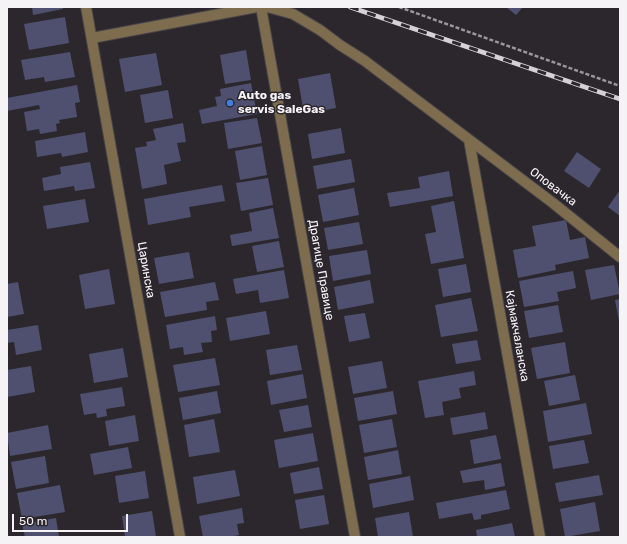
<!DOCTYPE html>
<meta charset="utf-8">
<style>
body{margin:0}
#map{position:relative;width:627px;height:544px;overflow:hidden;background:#2c272d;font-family:Rubik,sans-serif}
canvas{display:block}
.frame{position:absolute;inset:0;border:8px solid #f6f3f7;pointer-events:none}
.scale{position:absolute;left:12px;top:514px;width:116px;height:18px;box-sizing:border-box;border:2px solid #f6f3f7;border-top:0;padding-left:5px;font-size:12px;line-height:14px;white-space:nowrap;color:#f6f3f7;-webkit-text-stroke:3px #2c272d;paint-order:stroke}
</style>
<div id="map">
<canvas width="627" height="544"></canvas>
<div class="frame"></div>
<div class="scale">50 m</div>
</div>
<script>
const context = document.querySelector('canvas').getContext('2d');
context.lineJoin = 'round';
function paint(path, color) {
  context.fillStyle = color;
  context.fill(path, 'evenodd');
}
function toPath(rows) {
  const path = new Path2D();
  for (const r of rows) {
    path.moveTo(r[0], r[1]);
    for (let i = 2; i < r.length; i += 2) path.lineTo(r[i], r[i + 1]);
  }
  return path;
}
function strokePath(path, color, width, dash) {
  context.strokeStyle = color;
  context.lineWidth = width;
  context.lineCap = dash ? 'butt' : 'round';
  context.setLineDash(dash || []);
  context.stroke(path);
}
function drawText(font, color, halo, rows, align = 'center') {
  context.font = font + ' Rubik,sans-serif';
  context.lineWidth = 3;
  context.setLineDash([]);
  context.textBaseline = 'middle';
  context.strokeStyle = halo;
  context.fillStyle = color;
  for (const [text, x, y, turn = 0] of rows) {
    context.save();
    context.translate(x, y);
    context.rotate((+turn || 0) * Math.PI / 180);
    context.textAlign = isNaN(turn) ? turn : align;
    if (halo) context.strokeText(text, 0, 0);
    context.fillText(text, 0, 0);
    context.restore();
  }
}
const building = toPath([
 [32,7,63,7,63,9,33,15],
 [506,7,523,7,516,15],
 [65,17,69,43,29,50,24,24],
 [246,50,251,80,225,84,220,55],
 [70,52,75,77,45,82,44,77,25,80,21,60],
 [156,53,162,85,125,92,119,59],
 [330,73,336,108,304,114,298,79],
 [251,83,257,114,202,124,199,110,217,106,215,97,221,96,220,89],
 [77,85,80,102,75,103,77,117,59,120,60,123,56,124,57,131,40,134,39,129,27,131,24,112,40,109,39,105,7,111,7,98],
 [168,90,173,118,145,123,140,95],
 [257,118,262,143,228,149,224,123],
 [183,123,186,142,177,143,181,161,164,165,167,184,142,189,135,148,147,146,146,142,156,140,153,129],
 [341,128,345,153,312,159,308,134],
 [85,132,88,152,62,157,61,153,37,157,35,141],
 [262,146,267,175,240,180,235,151],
 [577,152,601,169,589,188,564,171],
 [351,159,355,182,317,189,313,166],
 [90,162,95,188,75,191,74,186,44,191,42,178,61,174,60,167],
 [449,171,453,196,390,207,387,193,420,188,418,177],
 [268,178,273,205,241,211,236,183],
 [222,185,225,201,189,207,191,217,148,225,144,199],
 [354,188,359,215,323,222,318,195],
 [620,190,620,216,608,207],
 [85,199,89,222,47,229,43,206],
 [454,201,464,258,431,264,425,234,436,232,431,206],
 [273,208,279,238,232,246,230,235,252,231,249,213],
 [566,220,570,240,585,237,589,258,555,265,556,270,518,278,513,250,536,246,532,226],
 [359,222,363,244,328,250,324,228],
 [279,241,284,267,257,272,252,246],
 [367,250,371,274,333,281,329,256],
 [189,252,194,278,159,284,154,258],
 [466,264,471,292,443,297,438,269],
 [614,265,620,294,591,300,585,270],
 [109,269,115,304,85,309,79,275],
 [284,270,289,298,260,303,258,290,236,294,233,279],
 [573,271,576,288,557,292,559,301,524,307,519,281],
 [370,280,374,303,338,310,334,287],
 [18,282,24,314,7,317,7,284],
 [215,282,219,300,206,302,207,310,165,317,160,292],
 [471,298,478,331,441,337,435,305],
 [620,299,620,321,619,321,615,300],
 [558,305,563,332,529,338,524,311],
 [266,311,270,334,230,341,226,318],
 [365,313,370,338,349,342,344,316],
 [215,316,217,330,211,331,212,342,201,343,203,352,184,355,183,347,170,349,166,325],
 [38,325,42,350,16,355,14,342,7,343,7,330],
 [477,340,481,360,456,364,452,344],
 [565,342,570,373,537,379,531,348],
 [297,345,302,370,270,375,266,350],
 [123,348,128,377,94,383,89,354],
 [215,358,220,385,178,392,173,365],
 [382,361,387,388,353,394,348,367],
 [31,366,35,392,7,397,7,370],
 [474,371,476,385,459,388,461,398,442,402,444,415,425,418,418,381],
 [303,374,307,398,271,405,267,381],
 [575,375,580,400,549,406,544,381],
 [122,387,125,406,106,409,107,416,97,418,96,413,84,415,80,394],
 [217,391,221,413,183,420,179,398],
 [393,391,397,414,358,421,354,398],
 [586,403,592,434,548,442,543,411],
 [308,405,312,427,284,432,279,410],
 [485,412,488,429,453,435,450,418],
 [135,415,139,441,109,446,105,421],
 [214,419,220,452,189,457,184,425],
 [392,419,397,447,364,453,359,425],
 [48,425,52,449,10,456,7,433],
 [313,433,318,461,279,468,274,440],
 [496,435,501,459,474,464,470,440],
 [584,440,589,463,553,469,549,446],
 [128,447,132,468,94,475,90,454],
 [398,450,402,474,368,480,364,457],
 [45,456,49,483,16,489,11,462],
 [501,463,505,486,485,490,484,480,463,483,460,471],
 [319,467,323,489,294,494,290,473],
 [235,470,240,496,197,504,193,477],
 [145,471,149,498,119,503,115,476],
 [599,475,603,495,559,502,555,483],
 [410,476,414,500,373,508,369,484],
 [60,485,65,512,22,519,17,493],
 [506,490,510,509,481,515,481,519,474,520,472,513,439,519,436,503],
 [324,495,329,524,300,529,295,500],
 [595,502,600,531,565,537,560,509],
 [242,508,244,523,237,524,239,535,230,537,203,537,199,516],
 [152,511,156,537,125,537,122,516],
 [409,512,413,537,378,537,375,518],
 [56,518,59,537,25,537,22,524],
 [512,523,515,537,477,537,476,530]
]);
const path = toPath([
 [399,7,620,86]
]);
const minor = toPath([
 [86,7,180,537],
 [261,7,355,537],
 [267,7,293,14,320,30,340,45,365,61,553,203,620,257],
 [92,38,257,7],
 [469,140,540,537]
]);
const rail = toPath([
 [350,7,620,99]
]);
const markers = [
 [230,103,4,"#3f7fe0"]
];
const poiNames = [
 ["Auto gas",238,96],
 ["servis SaleGas",238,110]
];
const streetNames = [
 ["Оповачка",553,187,37],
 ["Царинска",146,270,80],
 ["Драгице Правице",321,270,80],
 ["Кајмакчаланска",517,336,80]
];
paint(building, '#4f506f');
strokePath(minor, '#484449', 12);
strokePath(path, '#9a969b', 2.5, [4, 2]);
strokePath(minor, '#7d6c4d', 10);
strokePath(rail, '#d5d1d6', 4.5);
strokePath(rail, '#2c272d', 3, [9]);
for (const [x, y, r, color] of markers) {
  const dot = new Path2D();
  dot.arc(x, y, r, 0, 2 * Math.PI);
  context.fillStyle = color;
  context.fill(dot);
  strokePath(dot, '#2c272d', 1.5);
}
drawText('bold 12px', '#f6f3f7', '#2c272d', poiNames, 'left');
drawText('12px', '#f6f3f7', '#2c272d', streetNames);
</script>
